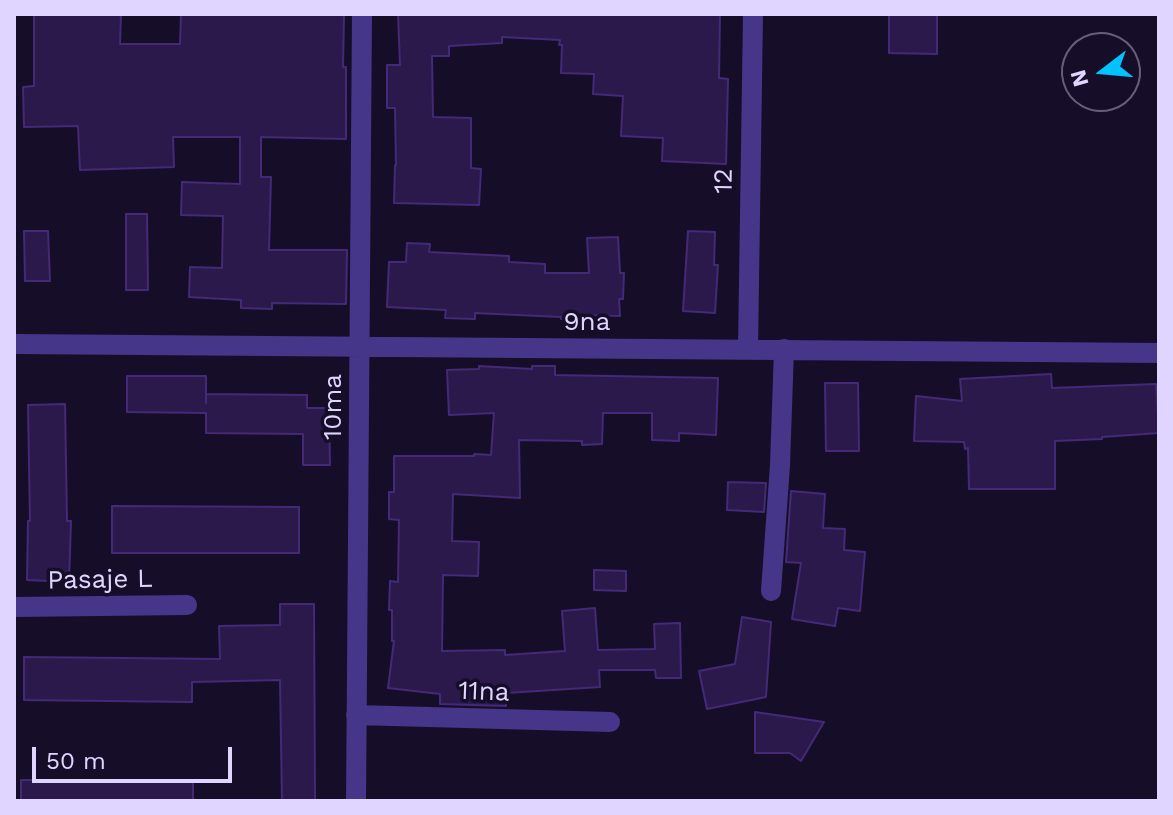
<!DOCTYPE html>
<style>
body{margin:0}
#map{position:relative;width:1173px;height:815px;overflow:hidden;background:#160e28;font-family:"Work Sans",sans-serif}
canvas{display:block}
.frame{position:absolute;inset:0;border:16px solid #e0d5ff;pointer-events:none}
.north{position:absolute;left:1061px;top:32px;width:80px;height:80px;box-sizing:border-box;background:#160e28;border:2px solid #675e7e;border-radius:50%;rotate:254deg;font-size:22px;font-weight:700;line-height:32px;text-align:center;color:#e0d5ff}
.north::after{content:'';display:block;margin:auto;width:28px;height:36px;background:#01c3ff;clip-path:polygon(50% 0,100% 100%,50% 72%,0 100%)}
.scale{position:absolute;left:32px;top:747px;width:200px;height:36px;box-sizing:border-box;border:4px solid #e0d5ff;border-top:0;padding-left:10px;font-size:24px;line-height:28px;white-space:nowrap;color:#e0d5ff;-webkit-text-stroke:6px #160e28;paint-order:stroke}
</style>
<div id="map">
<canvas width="1173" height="815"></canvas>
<div class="frame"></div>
<div class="north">N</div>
<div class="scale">50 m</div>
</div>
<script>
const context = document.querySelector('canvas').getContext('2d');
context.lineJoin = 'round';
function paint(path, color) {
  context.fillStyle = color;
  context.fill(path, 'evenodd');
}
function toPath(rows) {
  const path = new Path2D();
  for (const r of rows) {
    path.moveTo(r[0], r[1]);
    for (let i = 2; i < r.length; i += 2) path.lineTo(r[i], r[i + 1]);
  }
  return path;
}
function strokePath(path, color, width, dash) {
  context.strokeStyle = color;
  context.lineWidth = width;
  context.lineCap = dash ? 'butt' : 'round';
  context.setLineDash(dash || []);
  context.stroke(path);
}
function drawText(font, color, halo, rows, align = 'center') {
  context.font = font + ' "Work Sans",sans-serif';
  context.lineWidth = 7;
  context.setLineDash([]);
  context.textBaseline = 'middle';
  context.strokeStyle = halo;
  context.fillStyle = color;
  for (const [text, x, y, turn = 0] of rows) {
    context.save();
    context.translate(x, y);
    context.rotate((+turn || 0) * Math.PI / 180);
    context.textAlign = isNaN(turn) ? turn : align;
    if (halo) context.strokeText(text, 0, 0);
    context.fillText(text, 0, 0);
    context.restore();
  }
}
const building = toPath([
 [34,14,121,14,120,44,180,44,181,14,344,14,343,67,346,67,346,139,261,137,261,177,271,177,269,250,347,250,346,304,272,303,272,309,241,308,241,300,189,297,190,267,222,268,223,216,181,215,182,182,240,184,240,137,173,137,174,167,80,170,78,126,24,127,23,87,34,86,34,14],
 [398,14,720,14,719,78,728,79,726,164,662,161,663,138,621,136,623,96,593,94,594,74,561,73,562,45,559,45,560,40,502,37,502,43,449,46,449,56,432,56,433,117,471,118,471,168,481,169,479,205,394,203,395,165,396,165,395,108,387,108,387,65,400,65,398,14],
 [889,15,937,15,937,54,889,53,889,15],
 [126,214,147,214,148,290,126,290,126,214],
 [24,231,48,231,50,281,25,281,24,231],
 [688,231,715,232,714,265,718,265,715,313,683,311,688,231],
 [618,237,620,273,624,273,623,299,619,299,620,316,583,315,583,320,561,319,561,317,475,313,475,319,445,318,446,310,387,307,389,262,406,262,407,243,430,244,429,252,509,256,509,262,545,264,545,273,589,273,587,238,618,237],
 [479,366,532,369,532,366,555,366,555,375,718,378,716,435,679,433,679,441,652,440,652,413,603,413,602,444,582,445,582,441,519,440,520,498,453,494,452,541,479,542,478,576,443,575,442,651,505,650,505,655,565,651,562,611,595,608,598,650,655,649,654,624,680,623,681,678,656,678,655,670,599,670,600,687,506,693,506,706,440,704,440,694,388,688,394,641,392,641,392,610,389,610,390,581,398,582,399,520,389,519,389,492,394,492,394,456,474,456,474,454,491,455,494,413,449,415,447,370,479,369,479,366],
 [1051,374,1052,388,1156,384,1159,433,1102,437,1102,439,1055,441,1055,489,969,489,968,448,965,449,964,442,914,441,916,396,962,401,960,379,1051,374],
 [127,376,206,376,206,403,206,394,307,395,307,408,329,408,330,465,303,465,303,434,206,433,206,413,127,412,127,376],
 [825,383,858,383,859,451,826,451,825,383],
 [65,404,67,521,71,521,69,582,27,580,28,521,30,521,28,405,65,404],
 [728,482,766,483,764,512,727,510,728,482],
 [791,491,825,494,823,528,845,529,844,550,865,552,860,611,838,608,835,626,792,619,801,563,786,562,791,491],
 [112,506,299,507,299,553,112,553,112,506],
 [594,570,626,571,626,591,594,590,594,570],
 [280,604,314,604,315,801,282,801,280,680,192,682,192,702,24,700,24,657,220,659,219,626,280,625,280,604],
 [742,617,771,622,766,697,707,709,699,671,735,664,742,617],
 [755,712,824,722,801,761,790,753,755,753,755,712],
 [21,780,193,780,193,801,21,801,21,780]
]);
const minor = toPath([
 [14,344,1159,353],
 [748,349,753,14],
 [771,591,780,465,784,349],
 [14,607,187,605],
 [356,715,610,722],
 [356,801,362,14]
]);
const streetNames = [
 ["12",724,181,-89],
 ["9na",587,322],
 ["10ma",333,407,-90],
 ["Pasaje L",100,580,-1],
 ["11na",484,692,2]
];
paint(building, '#2a194a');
strokePath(building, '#442978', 2);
strokePath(minor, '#45368a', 20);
drawText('26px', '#e0d5ff', '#160e28', streetNames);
</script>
